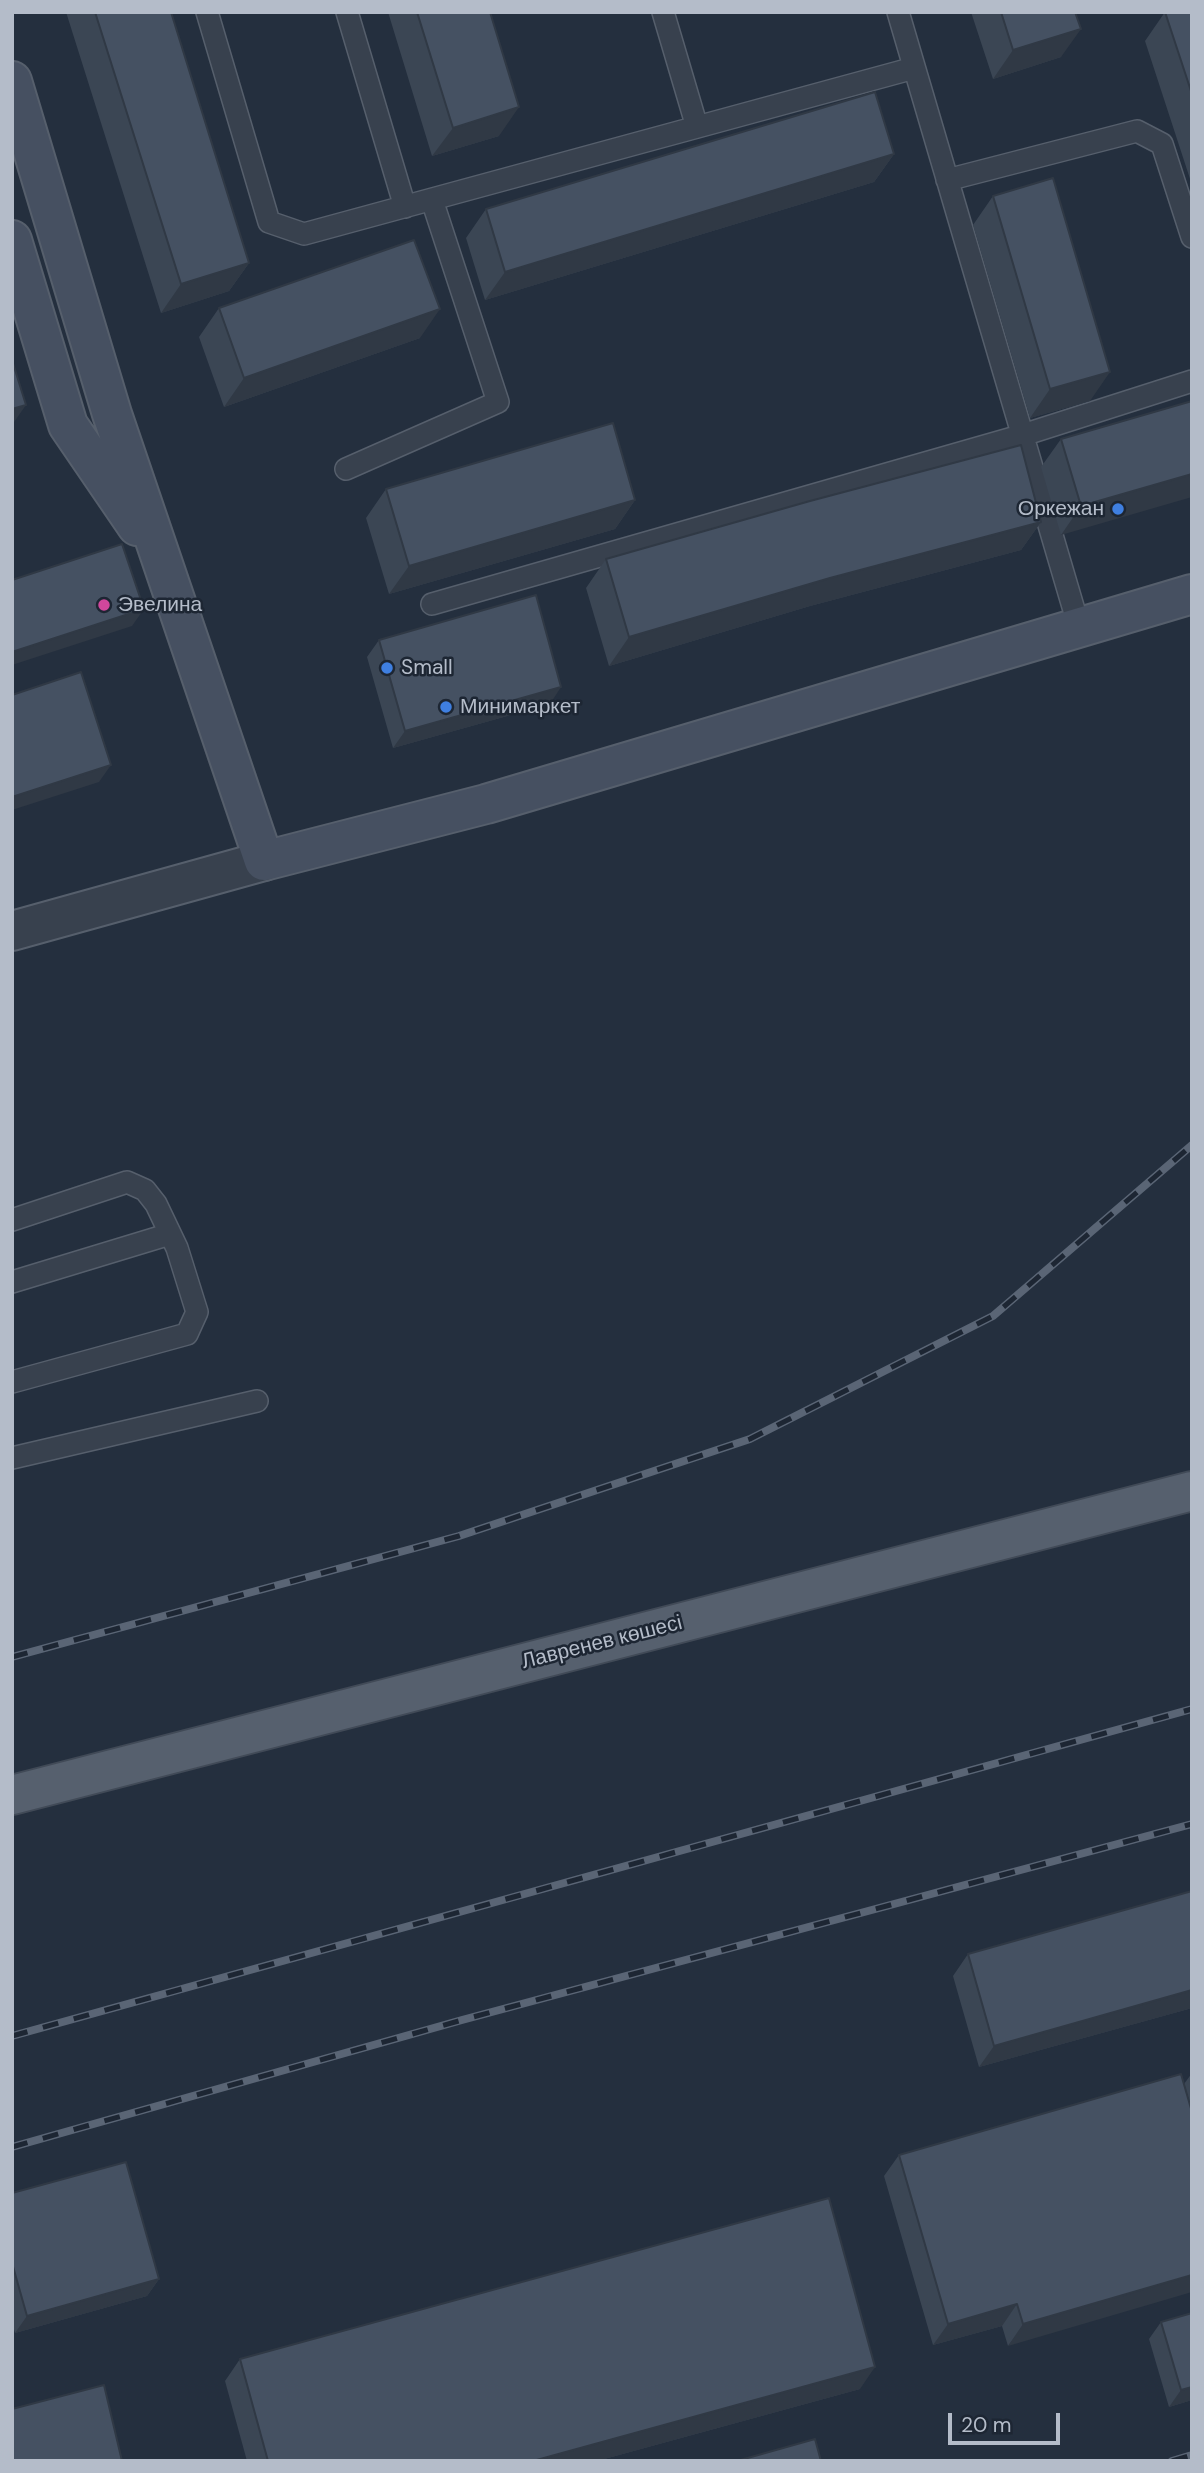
<!DOCTYPE html>
<meta charset="utf-8">
<style>
body{margin:0}
#map{position:relative;width:1204px;height:2473px;overflow:hidden;background:#242f3e;font-family:"DM Sans",sans-serif}
canvas{display:block}
.frame{position:absolute;inset:0;border:14px solid #b4bcc9;pointer-events:none}
.scale{position:absolute;left:948px;top:2413px;width:112px;height:32px;box-sizing:border-box;border:4px solid #b4bcc9;border-top:0;padding-left:9px;font-size:21px;line-height:24px;white-space:nowrap;color:#b4bcc9;-webkit-text-stroke:5px #1d2633;paint-order:stroke}
</style>
<div id="map">
<canvas width="1204" height="2473"></canvas>
<div class="frame"></div>
<div class="scale">20 m</div>
</div>
<script>
const context = document.querySelector('canvas').getContext('2d');
context.lineJoin = 'round';
function toPath(rows) {
  const path = new Path2D();
  for (const r of rows) {
    path.moveTo(r[0], r[1]);
    for (let i = 2; i < r.length; i += 2) path.lineTo(r[i], r[i + 1]);
  }
  return path;
}
function strokePath(path, color, width, dash) {
  context.strokeStyle = color;
  context.lineWidth = width;
  context.lineCap = dash ? 'butt' : 'round';
  context.setLineDash(dash || []);
  context.stroke(path);
}
function paint(path, color) {
  context.fillStyle = color;
  context.fill(path, 'evenodd');
}
function drawText(font, color, halo, rows, align = 'center') {
  context.font = font + ' "DM Sans",sans-serif';
  context.lineWidth = 5;
  context.setLineDash([]);
  context.textBaseline = 'middle';
  context.strokeStyle = halo;
  context.fillStyle = color;
  for (const [text, x, y, turn = 0] of rows) {
    context.save();
    context.translate(x, y);
    context.rotate((+turn || 0) * Math.PI / 180);
    context.textAlign = isNaN(turn) ? turn : align;
    if (halo) context.strokeText(text, 0, 0);
    context.fillText(text, 0, 0);
    context.restore();
  }
}
const lane = toPath([
 [207,12,269,222,304,234,914,68],
 [347,12,405,207],
 [663,12,697,127],
 [898,12,1079,627],
 [947,180,1137,131,1162,144,1192,237],
 [346,469,498,402,432,200],
 [432,604,1023,435,1192,381],
 [12,1220,127,1182,145,1190,156,1204,177,1248,197,1312,187,1334,12,1382],
 [12,1282,170,1234],
 [12,1458,257,1401]
]);
const street = toPath([
 [12,931,264,861]
]);
const secondary = toPath([
 [12,81,112,414,264,861,486,804,1192,594],
 [12,240,68,425,137,526]
]);
const primary = toPath([
 [12,1795,1192,1491]
]);
const rail = toPath([
 [12,1657,459,1536,750,1439,993,1316,1192,1145],
 [12,2036,1192,1709],
 [12,2147,462,2020,1192,1824],
 [1172,2461,1192,2455]
]);
const wall = toPath([
 [66,12,171,12,249,263,229,291,161,313],
 [388,12,490,12,499,136,432,156],
 [971,12,1075,12,1061,57,993,79],
 [1165,12,1192,12,1192,185,1145,41],
 [894,154,874,182,485,300,466,238,486,209],
 [993,196,1090,401,1030,418,973,225],
 [219,308,420,338,224,407,199,337],
 [1192,401,1061,535,1041,467,1061,439],
 [386,489,635,500,615,529,389,594,366,518],
 [1041,522,1021,550,810,606,609,666,586,588,606,559],
 [379,640,550,704,393,748,367,657],
 [1192,1891,1192,2008,979,2067,953,1976,968,1954],
 [1192,2073,1192,2110,1184,2084],
 [1192,2112,1008,2346,1002,2326,933,2345,884,2176,899,2155],
 [12,2193,159,2279,147,2296,15,2333,12,2322],
 [1192,2313,1192,2400,1169,2407,1149,2339,1161,2322],
 [240,2359,860,2389,597,2461,247,2461,225,2381]
]);
const shadedWall = toPath([
 [1081,29,1061,57,993,79,1013,50],
 [519,107,499,136,432,156,453,128],
 [894,154,874,182,485,300,505,272],
 [249,263,229,291,161,313,181,284],
 [440,309,420,338,224,407,244,378],
 [1110,372,1090,401,1030,418,1050,389],
 [26,405,12,425,12,409],
 [1192,474,1192,497,1061,535,1081,506],
 [635,500,615,529,389,594,409,566],
 [1041,522,1021,550,810,606,609,666,629,637,830,578],
 [144,609,132,626,12,665,12,652],
 [561,687,550,704,393,748,405,731],
 [111,765,99,782,12,810,12,797],
 [1192,1990,1192,2008,979,2067,994,2046],
 [1192,2275,1192,2292,1008,2346,1023,2324],
 [159,2279,147,2296,15,2333,27,2316],
 [1017,2304,1002,2326,933,2345,948,2324],
 [875,2367,860,2389,597,2461,533,2461],
 [1192,2387,1192,2400,1169,2407,1181,2390]
]);
const building = toPath([
 [95,12,171,12,249,263,181,284,95,12],
 [417,12,490,12,519,107,453,128,417,12],
 [1001,12,1075,12,1081,29,1013,50,1001,12],
 [1165,12,1192,12,1192,94,1165,12],
 [875,92,894,154,505,272,486,209,875,92],
 [1053,178,1110,372,1050,389,993,196,1053,178],
 [414,240,440,309,244,378,219,308,414,240],
 [12,360,26,405,12,409,12,360],
 [1192,401,1192,474,1081,506,1061,439,1192,401],
 [613,423,635,500,409,566,386,489,613,423],
 [1021,445,1041,522,830,578,629,637,606,559,810,501,1021,445],
 [122,544,144,609,12,652,12,580,122,544],
 [536,595,561,687,405,731,379,640,536,595],
 [81,672,111,765,12,797,12,695,81,672],
 [1192,1891,1192,1990,994,2046,968,1954,1192,1891],
 [1181,2074,1192,2112,1192,2275,1023,2324,1017,2304,948,2324,899,2155,1181,2074],
 [126,2162,159,2279,27,2316,12,2263,12,2193,126,2162],
 [829,2198,875,2367,533,2461,268,2461,240,2359,829,2198],
 [1192,2313,1192,2387,1181,2390,1161,2322,1192,2313],
 [104,2385,122,2461,12,2461,12,2409,104,2385],
 [815,2439,821,2461,737,2461,815,2439]
]);
const markers = [
 [1118,509,7,"#3f7fe0"],
 [104,605,7,"#d1479c"],
 [387,668,7,"#3f7fe0"],
 [446,707,7,"#3f7fe0"]
];
const poiNames = [
 ["Оркежан",1104,509,"right"],
 ["Эвелина",118,605],
 ["Small",401,668],
 ["Минимаркет",460,707]
];
const streetNames = [
 ["Лавренев көшесі",602,1643,-14]
];
strokePath(lane, '#565f6c', 24);
strokePath(street, '#565f6c', 42);
strokePath(secondary, '#565f6c', 42);
strokePath(primary, '#414a57', 42);
strokePath(lane, '#38414e', 21);
strokePath(street, '#38414e', 38);
strokePath(secondary, '#465061', 38);
strokePath(primary, '#56606e', 38);
strokePath(rail, '#5a6575', 8);
strokePath(rail, '#1d2633', 5, [16]);
paint(wall, '#3b4654');
paint(shadedWall, '#303945');
paint(building, '#455162');
strokePath(building, '#303945', 2);
for (const [x, y, r, color] of markers) {
  const dot = new Path2D();
  dot.arc(x, y, r, 0, 2 * Math.PI);
  context.fillStyle = color;
  context.fill(dot);
  strokePath(dot, '#1d2633', 2.5);
}
drawText('21px', '#b4bcc9', '#1d2633', poiNames, 'left');
drawText('21px', '#b4bcc9', '#1d2633', streetNames);
</script>
